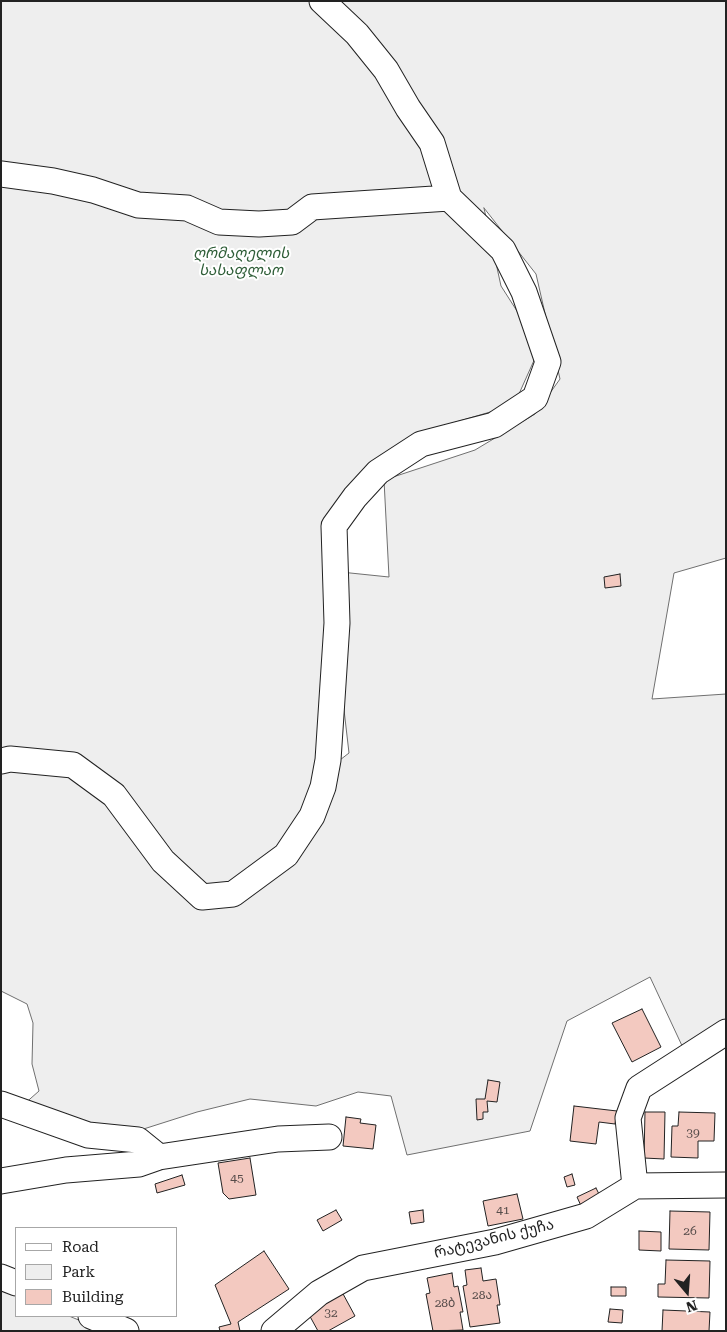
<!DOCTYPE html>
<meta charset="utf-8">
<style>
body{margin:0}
#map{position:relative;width:727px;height:1332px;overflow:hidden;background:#fff;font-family:"Roboto Serif",serif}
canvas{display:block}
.frame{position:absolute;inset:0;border:2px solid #222;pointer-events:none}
.legend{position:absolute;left:15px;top:1227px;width:162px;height:90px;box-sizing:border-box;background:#fff;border:1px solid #a7a7a7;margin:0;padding:6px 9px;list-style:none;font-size:15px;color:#222}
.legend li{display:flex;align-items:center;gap:10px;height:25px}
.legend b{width:25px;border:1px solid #a7a7a7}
.north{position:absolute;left:662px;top:1267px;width:50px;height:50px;-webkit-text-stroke:4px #fff;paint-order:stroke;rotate:162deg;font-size:14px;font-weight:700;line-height:20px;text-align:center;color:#222}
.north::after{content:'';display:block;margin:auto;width:18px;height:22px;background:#222;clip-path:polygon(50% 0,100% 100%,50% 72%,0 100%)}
</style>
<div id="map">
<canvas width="727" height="1332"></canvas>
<div class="frame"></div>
<ul class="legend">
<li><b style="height:6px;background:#fff"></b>Road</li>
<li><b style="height:14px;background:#eee"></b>Park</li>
<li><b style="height:14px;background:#f3c9c0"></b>Building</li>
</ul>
<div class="north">N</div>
</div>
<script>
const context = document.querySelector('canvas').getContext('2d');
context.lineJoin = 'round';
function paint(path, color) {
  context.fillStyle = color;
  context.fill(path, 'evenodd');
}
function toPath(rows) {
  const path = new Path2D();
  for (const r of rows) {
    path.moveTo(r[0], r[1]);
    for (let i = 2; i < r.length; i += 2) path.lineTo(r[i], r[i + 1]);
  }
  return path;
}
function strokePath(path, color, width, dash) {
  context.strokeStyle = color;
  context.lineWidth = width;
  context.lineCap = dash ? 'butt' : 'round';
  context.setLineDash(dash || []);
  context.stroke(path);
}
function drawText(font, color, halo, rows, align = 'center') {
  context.font = font + ' "Roboto Serif","Noto Sans Georgian",serif';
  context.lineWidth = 4;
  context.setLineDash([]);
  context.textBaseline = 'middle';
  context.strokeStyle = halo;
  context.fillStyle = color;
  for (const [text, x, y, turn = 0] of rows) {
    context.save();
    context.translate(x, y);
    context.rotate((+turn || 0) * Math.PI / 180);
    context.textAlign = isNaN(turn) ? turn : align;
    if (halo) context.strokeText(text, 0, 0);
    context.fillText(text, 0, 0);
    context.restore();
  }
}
const green = toPath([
 [1,1,726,1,726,558,674,573,652,699,726,694,726,1026,684,1050,650,977,567,1021,530,1131,407,1155,391,1096,358,1092,316,1106,250,1099,197,1112,131,1133,22,1106,39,1091,32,1064,33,1023,27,1004,1,991,1,1],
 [484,208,536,274,560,379,535,414,475,450,384,480,389,577,331,571,322,521,372,466,422,432,514,405,540,347,501,286,484,208],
 [335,632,349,753,327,770,335,632],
 [1,1289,16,1295,16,1316,69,1316,105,1331,1,1331,1,1289]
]);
const building = toPath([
 [620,574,621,586,605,588,604,577,620,574],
 [642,1009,661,1047,632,1062,612,1023,642,1009],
 [488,1080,500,1082,497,1102,487,1101,488,1112,483,1112,483,1119,477,1120,476,1099,485,1099,488,1080],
 [574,1106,617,1111,615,1124,599,1122,596,1144,570,1141,574,1106],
 [645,1112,665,1112,664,1159,644,1158,645,1112],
 [679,1112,715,1113,714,1141,698,1141,698,1158,671,1157,672,1126,678,1126,679,1112],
 [346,1117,361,1119,360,1123,376,1125,373,1149,343,1146,346,1117],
 [250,1158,256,1195,229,1199,223,1193,218,1163,250,1158],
 [572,1174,575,1185,567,1187,564,1177,572,1174],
 [182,1175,185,1185,157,1193,155,1184,182,1175],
 [596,1188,602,1200,582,1208,577,1197,596,1188],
 [517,1194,523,1219,488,1226,483,1201,517,1194],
 [336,1210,342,1220,323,1231,317,1220,336,1210],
 [423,1210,424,1222,411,1224,409,1212,423,1210],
 [670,1211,710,1212,709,1250,669,1249,670,1211],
 [639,1231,661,1232,661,1251,639,1250,639,1231],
 [264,1251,289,1289,238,1322,240,1331,220,1331,219,1327,231,1324,215,1285,264,1251],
 [666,1260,710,1261,709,1298,658,1297,658,1284,665,1284,666,1260],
 [481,1268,483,1281,496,1279,500,1305,497,1305,500,1323,470,1327,463,1286,467,1285,465,1270,481,1268],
 [452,1273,454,1287,458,1286,463,1312,460,1312,463,1330,433,1331,426,1294,430,1293,427,1278,452,1273],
 [611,1287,626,1287,626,1296,611,1296,611,1287],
 [342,1292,355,1316,328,1331,318,1331,307,1311,342,1292],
 [610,1309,623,1310,622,1323,608,1322,610,1309],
 [663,1310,710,1312,709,1331,662,1331,663,1310]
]);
const minor = toPath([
 [1,174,53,181,93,190,138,205,187,208,219,222,259,224,292,222,312,207,449,198],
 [1,761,10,759,73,765,114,795,163,861,202,897,233,894,286,855,312,816,323,787,328,760,337,623,334,526,355,497,378,472,421,444,494,425,535,398,548,362,524,292,503,250,449,198,432,143,408,108,386,70,357,34,322,1],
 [1,1104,88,1135,138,1140,159,1157],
 [1,1181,66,1170,139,1164,159,1157,278,1139,329,1137],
 [635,1186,628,1118,639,1088,726,1032],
 [1,1277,16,1283],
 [91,1316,126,1331],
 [274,1331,319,1293,363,1268,495,1242,586,1216,635,1186,726,1185]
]);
const numberNames = [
 ["39",693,1133],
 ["45",237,1178],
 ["41",503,1210],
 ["26",690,1231],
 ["28ა",482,1295],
 ["28ბ",445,1303],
 ["32",331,1313]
];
const parkNames = [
 ["ღრმაღელის",241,254],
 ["სასაფლაო",241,271]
];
const streetNames = [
 ["რატევანის ქუჩა",494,1239,-14]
];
paint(green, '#eee');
strokePath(green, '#6f6f6f', 1);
paint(building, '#f3c9c0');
strokePath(building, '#222', 1);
strokePath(minor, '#222', 27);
strokePath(minor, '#fff', 25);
drawText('12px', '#564c4a', null, numberNames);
drawText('italic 15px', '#2f5e38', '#fff', parkNames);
drawText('15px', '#222', '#fff', streetNames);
</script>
